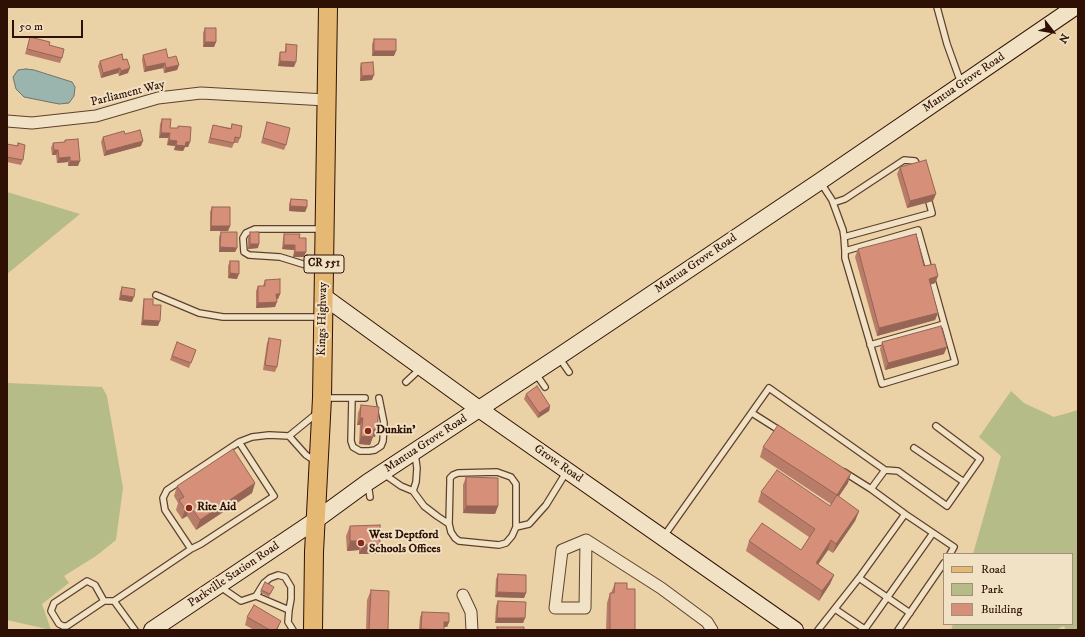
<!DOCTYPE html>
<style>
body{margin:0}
#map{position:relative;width:1085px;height:637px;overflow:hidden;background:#ead1a6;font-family:"IM FELL DW Pica",serif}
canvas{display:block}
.frame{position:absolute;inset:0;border:8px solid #2e1104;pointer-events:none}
.legend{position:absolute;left:943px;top:553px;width:130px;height:72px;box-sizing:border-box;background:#f1e1c5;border:1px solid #a38e78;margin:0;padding:5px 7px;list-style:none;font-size:12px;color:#2e1104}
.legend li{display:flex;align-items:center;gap:8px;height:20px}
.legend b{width:20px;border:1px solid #a38e78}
.north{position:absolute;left:1033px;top:12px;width:40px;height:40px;-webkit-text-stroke:3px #f1e1c5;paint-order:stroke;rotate:121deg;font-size:11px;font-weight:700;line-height:16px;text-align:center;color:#2e1104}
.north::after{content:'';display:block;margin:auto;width:14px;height:18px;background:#2e1104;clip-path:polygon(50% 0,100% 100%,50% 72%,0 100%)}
.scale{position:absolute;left:12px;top:20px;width:71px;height:18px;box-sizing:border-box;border:2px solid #2e1104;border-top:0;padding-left:5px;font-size:12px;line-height:14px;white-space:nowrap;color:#2e1104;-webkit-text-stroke:3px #f1e1c5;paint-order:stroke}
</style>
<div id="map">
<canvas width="1085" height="637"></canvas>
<div class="frame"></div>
<ul class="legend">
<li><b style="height:5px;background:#e5b873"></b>Road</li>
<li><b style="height:11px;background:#b5bc88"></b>Park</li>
<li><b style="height:11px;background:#d69079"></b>Building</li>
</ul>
<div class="north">N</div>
<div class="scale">50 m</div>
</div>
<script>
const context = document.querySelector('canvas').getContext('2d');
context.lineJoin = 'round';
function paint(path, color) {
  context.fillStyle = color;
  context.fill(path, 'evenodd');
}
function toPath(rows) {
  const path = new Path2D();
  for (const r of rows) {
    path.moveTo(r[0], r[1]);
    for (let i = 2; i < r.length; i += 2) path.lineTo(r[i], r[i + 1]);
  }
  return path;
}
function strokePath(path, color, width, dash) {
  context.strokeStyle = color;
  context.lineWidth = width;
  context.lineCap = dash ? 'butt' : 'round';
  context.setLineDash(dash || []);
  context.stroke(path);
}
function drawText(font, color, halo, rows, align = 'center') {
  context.font = font + ' "IM FELL DW Pica",serif';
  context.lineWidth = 4;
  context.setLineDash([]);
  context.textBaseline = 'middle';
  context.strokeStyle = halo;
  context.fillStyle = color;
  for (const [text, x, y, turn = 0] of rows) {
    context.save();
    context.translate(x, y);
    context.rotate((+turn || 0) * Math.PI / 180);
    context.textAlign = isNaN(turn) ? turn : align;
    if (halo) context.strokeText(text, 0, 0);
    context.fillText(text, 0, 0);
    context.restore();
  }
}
const green = toPath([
 [7,192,80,214,7,274],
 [7,383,102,387,107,396,123,488,116,540,96,556,64,576,69,583,42,604,51,630,7,620],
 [1011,391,1024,403,1054,417,1078,410,1078,630,1066,630,1064,626,1055,630,951,630,953,624,1072,624,1072,554,973,554,1001,456,979,437]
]);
const water = toPath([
 [26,69,34,70,72,82,75,87,74,96,69,103,59,104,24,97,16,89,13,77,18,70,26,69]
]);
const lane = toPath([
 [937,7,947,44,961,83],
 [821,183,832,200,843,230,844,237,845,251,845,258,882,384,955,362,918,230,845,251],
 [833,203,845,199,904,160,915,161,919,168],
 [322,229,255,229,246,233,243,238,244,252,249,255,280,257,322,270],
 [844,237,932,213,929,202],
 [156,295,199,313,223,317,321,317],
 [870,345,944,324],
 [560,359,569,372],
 [536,374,545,387],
 [406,382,420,369],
 [324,398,365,398],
 [352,398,351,441,353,447,360,451,369,451,375,450,381,446,383,441,384,423,379,398],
 [752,413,782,432],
 [289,436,316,414],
 [914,448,964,482],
 [885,470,898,471,947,506,980,459,936,426],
 [844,472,871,489],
 [384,474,401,486,413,491,416,482,417,468,415,454],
 [368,484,370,497],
 [413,491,424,506,437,516,449,524],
 [905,514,954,547,950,554],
 [516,527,512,536,506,543,499,545,459,541,455,538,451,532,449,524,450,483,450,478,453,475,458,473,497,472,511,477,516,484,516,527,529,524,546,505,567,471],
 [664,536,769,388,885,470,871,489,905,514,859,578,818,630],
 [191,549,201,544,274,496,239,442],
 [859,578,910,613],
 [219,586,241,601,256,596,289,610,288,622,293,630],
 [256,596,264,583,270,578,278,575,285,577,291,587,291,599,289,610],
 [104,601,95,585,87,581,54,603,51,611,59,624,63,626,67,626,104,601,114,601],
 [835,609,866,630],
 [865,629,933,533],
 [135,630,114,601,191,549,165,510,163,498,167,490,239,442,252,437,269,435,289,436,306,455,315,461],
 [898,630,944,563]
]);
const street = toPath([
 [7,121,32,123,96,116,158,98,201,93,326,100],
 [586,540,585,608,555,608,562,550,586,540],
 [586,540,661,588,707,622,712,630],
 [463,595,471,612,472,630]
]);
const secondary = toPath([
 [323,296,479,409,795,630],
 [152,630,316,520,368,482,558,357,819,182,1075,7]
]);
const primary = toPath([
 [313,630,314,552,322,398,328,7]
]);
const wall = toPath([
 [205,28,216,42,214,47,203,47,203,33],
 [30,37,49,45,62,58,60,63,25,54],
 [374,39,394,56,372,56,372,44],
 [286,44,294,67,278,66,279,57,280,52,285,52,285,49],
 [122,54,128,73,119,76,118,73,101,78,98,66,100,61],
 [143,55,168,58,179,65,177,70,164,73,163,68,144,72,142,60],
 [361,63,372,80,360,81,360,68],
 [162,119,170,128,178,128,178,126,190,142,188,147,185,147,183,151,174,150,175,146,167,145,168,138,159,138,160,124],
 [267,122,286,145,284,150,261,143],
 [232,124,240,138,238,143,234,143,232,148,208,143,213,125,231,128],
 [125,134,141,146,104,156,101,142,103,137],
 [65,140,78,166,68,166,68,162,57,163,56,155,52,155,51,148,53,143,64,143],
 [18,143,23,160,21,165,7,162,7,144,17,146],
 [900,167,933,201,907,208,897,174],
 [291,199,307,207,305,212,289,211,289,204],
 [212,207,230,226,228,231,210,231,210,212],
 [221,232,237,248,235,252,219,252,219,237],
 [250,232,258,248,248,249,248,237],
 [284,234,299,238,304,257,293,257,294,250,282,249,283,239],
 [858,249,924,266,938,276,935,283,930,285,938,313,935,320,877,336,855,257],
 [230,261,237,279,228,278,228,266],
 [265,280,280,294,278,299,276,299,275,307,256,308,256,291,258,286,263,286],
 [122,287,132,302,119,300,120,292],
 [144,299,153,305,158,326,141,325,143,304],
 [269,338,277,367,275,372,263,370,267,343],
 [177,342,196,350,189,368,170,360],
 [882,342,944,354,885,370,880,349],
 [526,394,550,406,549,411,538,418,524,399],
 [361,405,375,437,373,436,370,445,359,444,360,425,357,425,358,413],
 [763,447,848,483,838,497,859,511,855,521,833,553,828,550,818,564,834,575,830,584,819,601,746,551,749,541,801,550,809,537,758,502,761,492,830,506,831,504,760,457],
 [466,477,498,506,495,514,463,513,463,485],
 [255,483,252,493,196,530,187,516,182,519,176,510,178,503,174,496,177,486],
 [350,526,380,544,376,554,359,554,359,550,347,551,346,536],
 [498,574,526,593,524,598,495,597,496,579],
 [615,583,627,589,635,630,606,630,607,603,610,593,611,593],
 [273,589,269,597,260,592,261,590],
 [371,590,388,630,366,630,367,600],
 [498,601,525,618,523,623,495,623,496,606],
 [422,612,449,622,447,627,444,627,443,630,419,630,420,617],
 [247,617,281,621,277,630,254,630,245,625]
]);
const shadedWall = toPath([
 [205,42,216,42,214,47,203,47],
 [374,51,396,51,394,56,372,56],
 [280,61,296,62,294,67,278,66],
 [165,63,163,68,144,72,146,67],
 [179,65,177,70,164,73,166,68],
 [120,68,118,73,101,78,103,73],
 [130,68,128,73,119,76,121,71],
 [374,75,372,80,360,81,362,76],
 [161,133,170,133,168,138,159,138],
 [169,140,177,141,175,146,167,145],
 [143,141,141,146,104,156,106,151],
 [186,142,190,142,188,147,185,147,183,151,174,150,176,145],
 [54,150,58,150,56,155,52,155],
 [70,157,68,162,57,163,59,158],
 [70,161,80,161,78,166,68,166],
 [936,194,933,201,907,208,910,201],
 [290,206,307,207,305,212,289,211],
 [211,226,230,226,228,231,210,231],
 [250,244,259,244,258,248,248,249],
 [284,245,295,245,294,250,282,249],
 [220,247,237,248,235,252,219,252],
 [295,252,306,252,304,257,293,257],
 [230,273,239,274,237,279,228,278],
 [938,276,935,283,926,286,929,279],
 [276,294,280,294,278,299,275,299],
 [121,295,134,297,132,302,119,300],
 [277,302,275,307,256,308,258,303],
 [938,313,935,320,877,336,879,328],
 [143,320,160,321,158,326,141,325],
 [947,347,944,354,885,370,888,363],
 [550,406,549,411,538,418,539,413],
 [360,418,363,418,360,425,357,425],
 [374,429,377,429,375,437,371,436],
 [361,436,373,437,370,445,359,444],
 [851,473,848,483,833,505,837,495],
 [255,483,252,493,196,530,200,520],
 [190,506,187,516,182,519,185,509],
 [466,506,498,506,495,514,463,513],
 [859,511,855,521,833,553,836,544],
 [831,540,828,550,813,572,816,563],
 [350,541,363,541,359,550,347,551],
 [380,544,376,554,359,554,363,545],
 [834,575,830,584,819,601,822,591],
 [497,592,526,593,524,598,495,597],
 [497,618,525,618,523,623,495,623],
 [281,621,277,630,276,630],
 [444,622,449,622,447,627,442,627],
 [421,629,443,630,420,630]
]);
const building = toPath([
 [205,28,216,28,216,42,205,42,205,28],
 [30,37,50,42,49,45,64,49,62,58,27,49,30,37],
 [374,39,396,39,396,51,374,51,374,39],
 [286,44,297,45,296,62,280,61,280,52,286,52,286,44],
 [166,49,168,58,176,56,179,65,166,68,165,63,146,67,143,55,166,49],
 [122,54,123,60,127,59,130,68,121,71,120,68,103,73,100,61,122,54],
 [373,62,374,75,362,76,361,63,373,62],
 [162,119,171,119,170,128,178,128,178,126,191,127,190,142,186,142,185,146,176,145,177,141,169,140,170,133,161,133,162,119],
 [267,122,290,128,286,145,263,138,267,122],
 [232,124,242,126,240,138,235,137,234,143,210,138,213,125,231,129,232,124],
 [140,130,143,141,106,151,103,137,124,131,125,134,140,130],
 [78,139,80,161,70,161,70,157,59,158,58,150,54,150,53,143,65,142,65,140,78,139],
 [18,143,25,145,23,160,7,157,7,144,18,146,18,143],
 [926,160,936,194,910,201,900,167,926,160],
 [291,199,307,200,307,207,290,206,291,199],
 [212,207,230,207,230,226,211,226,212,207],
 [221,232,237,232,237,248,220,247,221,232],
 [250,232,259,232,259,244,250,244,250,232],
 [284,234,300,234,299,238,306,238,306,252,295,252,295,245,284,245,284,234],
 [916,234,924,266,935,264,938,276,929,279,938,313,879,328,858,249,916,234],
 [230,261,239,261,239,274,230,273,230,261],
 [280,279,280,294,276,294,277,302,258,303,258,286,265,286,265,280,280,279],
 [122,287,135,289,134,297,121,295,122,287],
 [144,299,153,299,153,305,161,305,160,321,143,320,144,299],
 [941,326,947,347,888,363,882,342,941,326],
 [269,338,281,340,277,367,265,365,269,338],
 [177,342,196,350,191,363,172,356,177,342],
 [537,386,550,406,539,413,526,394,537,386],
 [361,405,379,407,377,429,374,429,373,437,361,436,363,418,360,418,361,405],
 [778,425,851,473,837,495,763,447,778,425],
 [233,449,255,483,200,520,190,506,185,509,179,500,184,497,177,486,233,449],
 [777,470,830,506,837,495,859,511,836,544,831,540,816,563,834,575,822,591,749,541,762,523,801,550,815,529,761,492,777,470],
 [466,477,498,478,498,506,466,506,466,477],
 [380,525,380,544,363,545,363,541,350,541,350,526,380,525],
 [498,574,526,575,526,593,497,592,498,574],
 [265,582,274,587,270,594,261,590,265,582],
 [615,583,627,583,627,589,635,589,635,630,610,630,610,593,614,593,615,583],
 [371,590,389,591,388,630,369,630,371,590],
 [498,601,526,602,525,618,497,618,498,601],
 [254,605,281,621,276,630,270,630,247,617,254,605],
 [422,612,449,613,449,622,444,622,444,630,421,629,422,612],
 [497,627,524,627,524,630,497,630,497,627]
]);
const markers = [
 [368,431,4,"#8f2418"],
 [189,508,4,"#8f2418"],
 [361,543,4,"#8f2418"]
];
const shields = [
 [324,264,40]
];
const shieldNames = [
 ["CR 551",324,264]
];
const streetNames = [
 ["Mantua Grove Road",964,83,-34],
 ["Parliament Way",128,94,-14],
 ["Mantua Grove Road",696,264,-34],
 ["Kings Highway",323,319,-89],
 ["Mantua Grove Road",426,444,-33],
 ["Grove Road",558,464,35],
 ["Parkville Station Road",234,575,-34]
];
const poiNames = [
 ["Dunkin'",376,431],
 ["Rite Aid",197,508],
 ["West Deptford",369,536],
 ["Schools Offices",369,550]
];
paint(green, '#b5bc88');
paint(water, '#9ab5ae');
strokePath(water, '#6f736a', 1);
strokePath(lane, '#5d412c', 8);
strokePath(street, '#5d412c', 13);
strokePath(secondary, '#2e1104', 18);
strokePath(primary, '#2e1104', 20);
strokePath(lane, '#f1e1c5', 5.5);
strokePath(street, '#f1e1c5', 11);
strokePath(secondary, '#f1e1c5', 16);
strokePath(primary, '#e5b873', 18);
paint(wall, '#b87c68');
paint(shadedWall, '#966555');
paint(building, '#d69079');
strokePath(building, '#966555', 1);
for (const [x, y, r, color] of markers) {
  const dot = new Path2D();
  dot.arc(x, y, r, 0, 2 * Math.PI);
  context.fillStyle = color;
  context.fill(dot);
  strokePath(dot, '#f1e1c5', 1.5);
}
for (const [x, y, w] of shields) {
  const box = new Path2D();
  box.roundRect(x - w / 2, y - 9, w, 18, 3);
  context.fillStyle = '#f1e1c5';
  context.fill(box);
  strokePath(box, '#2e1104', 1);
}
drawText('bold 11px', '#2e1104', null, shieldNames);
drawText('12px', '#2e1104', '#f1e1c5', streetNames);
drawText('bold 12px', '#2e1104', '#f1e1c5', poiNames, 'left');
</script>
